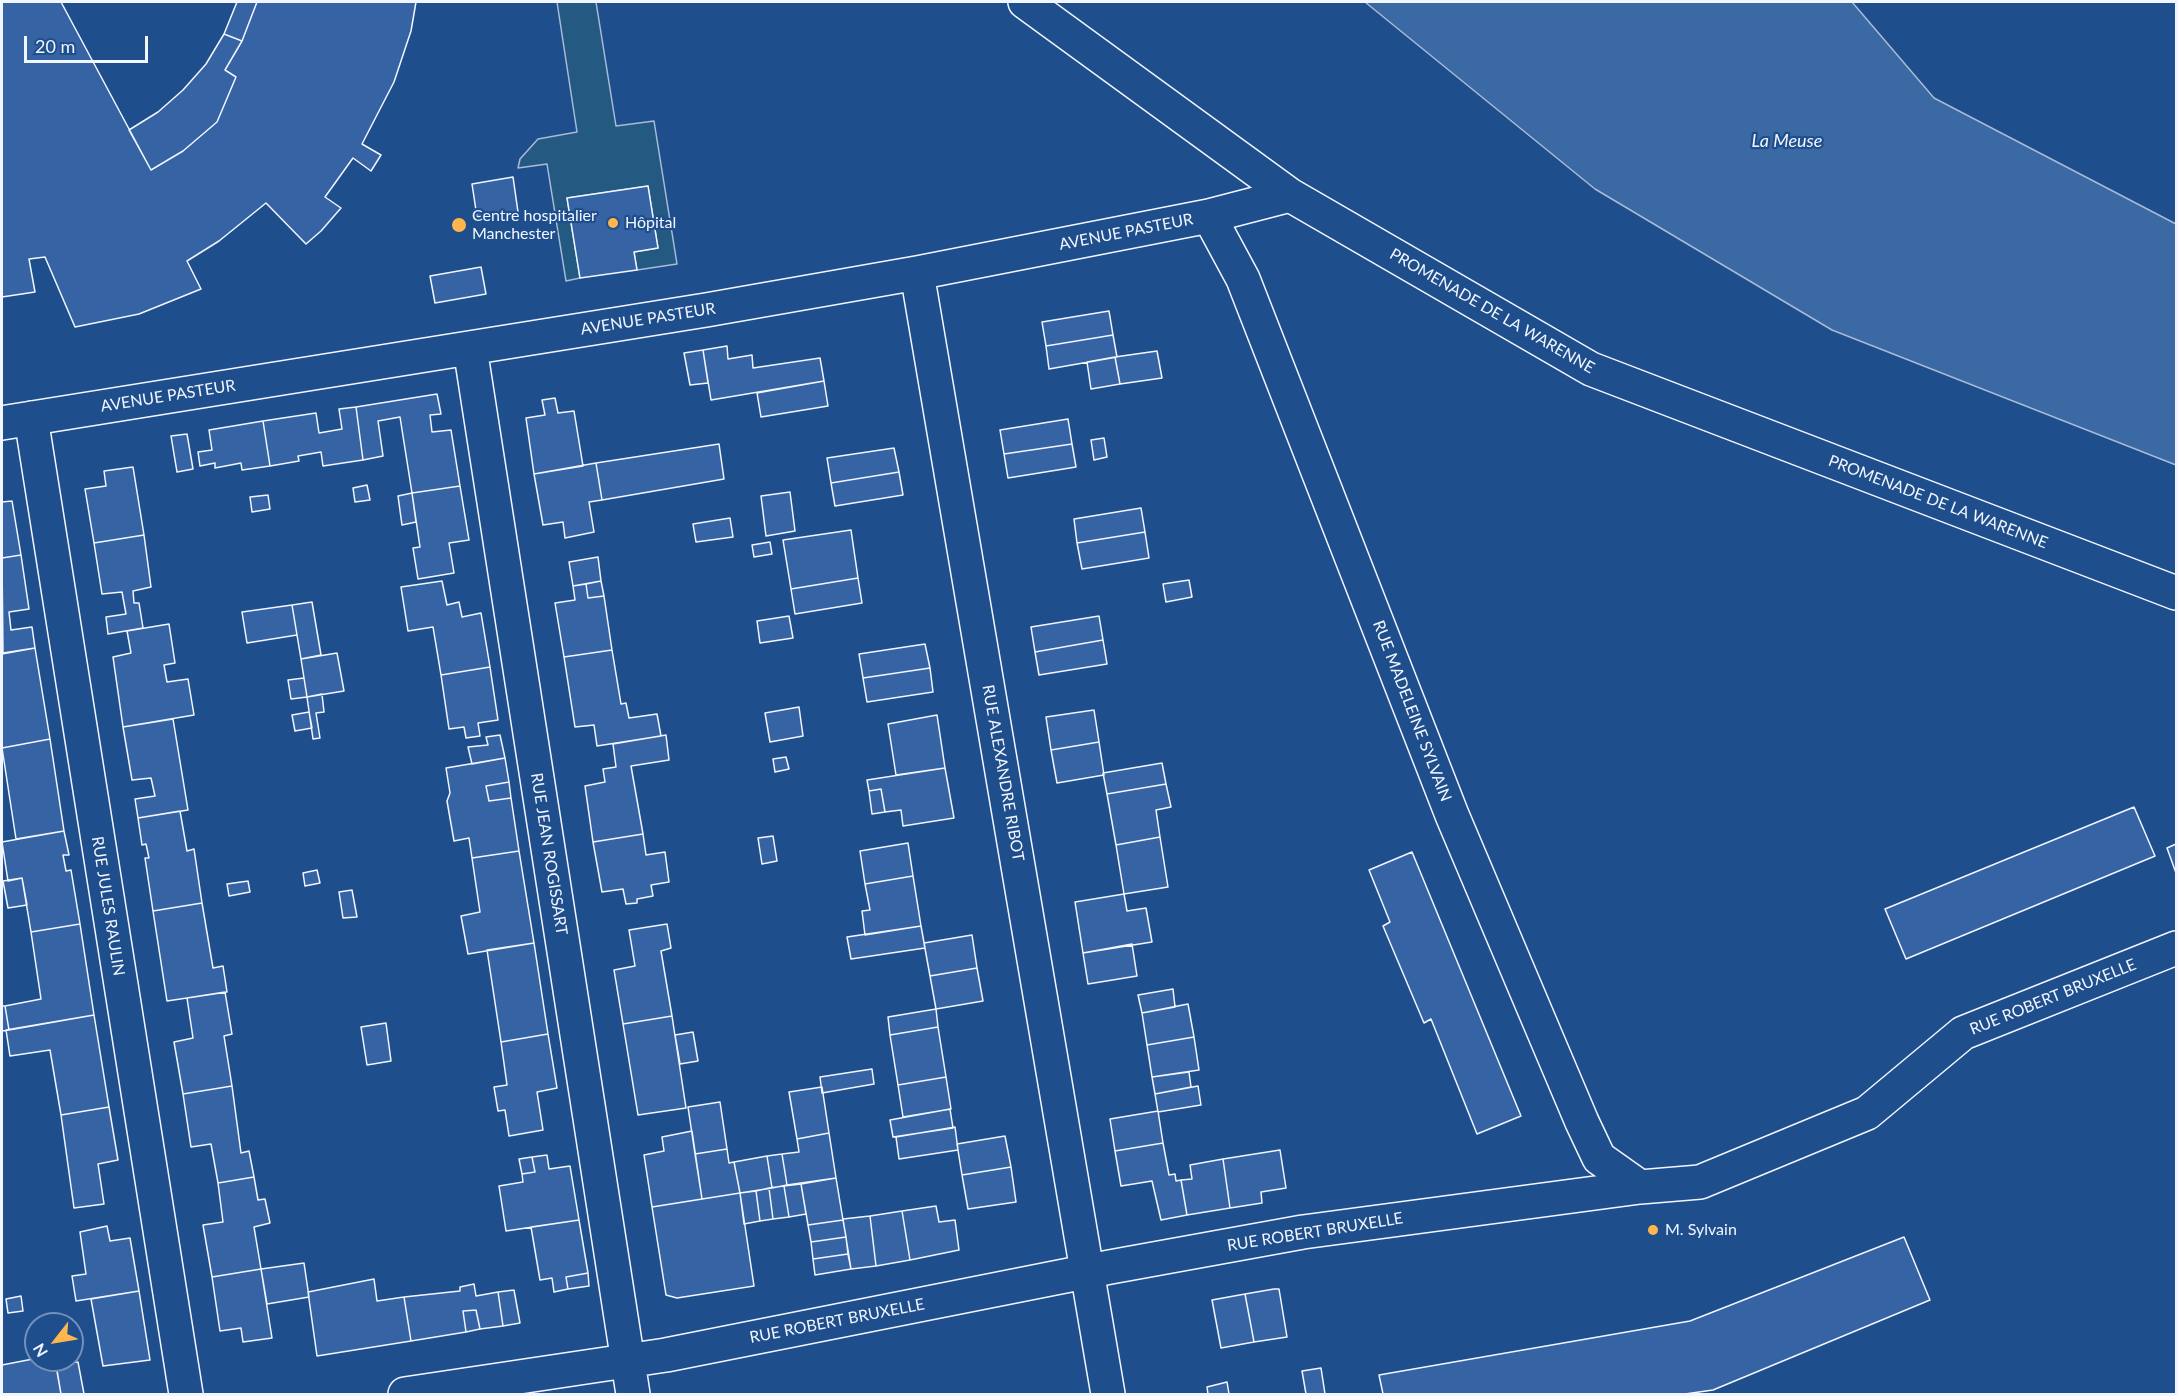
<!DOCTYPE html>
<meta charset="utf-8">
<style>
body{margin:0}
#map{position:relative;width:2178px;height:1396px;overflow:hidden;background:#1f4e8c;font-family:Lato,sans-serif}
canvas{display:block}
.frame{position:absolute;inset:0;border:3px solid #f2f6ff;pointer-events:none}
.north{position:absolute;left:24px;top:1312px;width:60px;height:60px;box-sizing:border-box;background:#1f4e8c;border:2px solid #7391ba;border-radius:50%;rotate:239deg;font-size:16px;font-weight:700;line-height:24px;text-align:center;color:#f2f6ff}
.north::after{content:'';display:block;margin:auto;width:21px;height:27px;background:#ffb74d;clip-path:polygon(50% 0,100% 100%,50% 72%,0 100%)}
.scale{position:absolute;left:24px;top:36px;width:124px;height:27px;box-sizing:border-box;border:3px solid #f2f6ff;border-top:0;padding-left:8px;font-size:18px;line-height:21px;white-space:nowrap;color:#f2f6ff;-webkit-text-stroke:4px #1f4e8c;paint-order:stroke}
</style>
<div id="map">
<canvas width="2178" height="1396"></canvas>
<div class="frame"></div>
<div class="north">N</div>
<div class="scale">20 m</div>
</div>
<script>
const context = document.querySelector('canvas').getContext('2d');
context.lineJoin = 'round';
function paint(path, color) {
  context.fillStyle = color;
  context.fill(path, 'evenodd');
}
function toPath(rows) {
  const path = new Path2D();
  for (const r of rows) {
    path.moveTo(r[0], r[1]);
    for (let i = 2; i < r.length; i += 2) path.lineTo(r[i], r[i + 1]);
  }
  return path;
}
function strokePath(path, color, width, dash) {
  context.strokeStyle = color;
  context.lineWidth = width;
  context.lineCap = dash ? 'butt' : 'round';
  context.setLineDash(dash || []);
  context.stroke(path);
}
function drawText(font, color, halo, rows, align = 'center') {
  context.font = font + ' Lato,sans-serif';
  context.lineWidth = 4.5;
  context.setLineDash([]);
  context.textBaseline = 'middle';
  context.strokeStyle = halo;
  context.fillStyle = color;
  for (const [text, x, y, turn = 0] of rows) {
    context.save();
    context.translate(x, y);
    context.rotate((+turn || 0) * Math.PI / 180);
    context.textAlign = isNaN(turn) ? turn : align;
    if (halo) context.strokeText(text, 0, 0);
    context.fillText(text, 0, 0);
    context.restore();
  }
}
const green = toPath([
 [557,2,596,2,616,126,654,121,677,264,637,270,634,252,658,248,648,186,567,198,580,278,566,281,547,164,518,168,520,159,538,139,577,132,557,2]
]);
const water = toPath([
 [1365,2,1852,2,1934,98,2176,224,2176,465,1832,330,1595,189,1365,2]
]);
const building = toPath([
 [2,2,61,2,151,170,183,151,217,122,236,77,225,70,242,41,257,2,416,2,411,31,394,82,362,144,381,155,371,171,353,158,325,197,341,208,321,231,306,244,266,203,219,241,187,261,201,289,139,314,75,327,45,257,29,259,35,292,2,297,2,2],
 [237,2,257,2,242,41,224,34,237,2],
 [224,34,242,41,225,70,236,77,217,122,183,151,151,170,129,130,158,112,183,90,206,64,224,34],
 [513,177,518,212,477,217,472,184,513,177],
 [648,186,658,248,634,252,637,270,580,278,567,198,648,186],
 [481,267,486,294,435,303,430,276,481,267],
 [1109,311,1113,335,1046,346,1042,322,1109,311],
 [1113,335,1117,357,1049,369,1046,346,1113,335],
 [727,346,728,359,752,355,753,368,820,358,824,381,711,400,703,350,727,346],
 [703,350,708,383,690,385,684,353,703,350],
 [1157,351,1162,378,1120,384,1115,357,1157,351],
 [1115,357,1120,384,1091,389,1087,362,1115,357],
 [824,381,828,406,761,417,757,393,824,381],
 [437,394,441,414,430,415,432,432,451,430,460,486,412,493,400,417,378,421,383,456,363,460,356,407,437,394],
 [555,398,558,413,574,411,583,466,534,474,526,418,545,415,542,400,555,398],
 [356,407,363,460,323,466,321,452,298,456,299,461,270,466,263,421,316,413,319,433,342,429,339,409,356,407],
 [1068,419,1072,444,1004,454,1000,430,1068,419],
 [263,421,270,466,242,470,241,463,215,468,215,463,200,466,198,452,212,450,209,430,263,421],
 [187,434,193,469,177,472,171,436,187,434],
 [1104,438,1107,457,1094,460,1091,440,1104,438],
 [719,444,724,479,602,500,596,463,719,444],
 [1072,444,1076,467,1008,478,1004,454,1072,444],
 [894,448,899,472,831,483,827,458,894,448],
 [596,463,602,500,589,502,594,532,565,538,563,522,543,525,534,474,596,463],
 [133,467,144,535,94,543,85,489,106,486,104,471,133,467],
 [899,472,903,495,835,506,831,483,899,472],
 [367,485,370,500,355,502,353,488,367,485],
 [460,486,469,540,449,543,454,573,418,579,413,548,420,547,412,493,460,486],
 [790,492,795,531,766,536,761,496,790,492],
 [412,493,416,522,402,525,398,496,412,493],
 [268,495,270,509,252,512,250,497,268,495],
 [12,501,21,555,2,558,2,502,12,501],
 [1141,508,1145,532,1077,543,1074,519,1141,508],
 [730,518,733,537,696,542,693,524,730,518],
 [851,530,858,578,791,589,783,540,851,530],
 [1145,532,1149,558,1082,569,1077,543,1145,532],
 [144,535,151,587,133,591,134,603,139,603,143,628,108,634,106,617,126,614,122,592,102,594,94,543,144,535],
 [770,542,772,554,754,557,752,545,770,542],
 [21,555,29,609,9,612,11,630,32,627,35,648,3,653,2,558,21,555],
 [598,557,601,581,573,586,569,562,598,557],
 [858,578,862,603,795,614,791,589,858,578],
 [1189,580,1192,597,1166,602,1163,584,1189,580],
 [442,581,447,605,459,602,462,617,481,613,490,667,441,675,433,627,408,631,401,587,442,581],
 [601,581,604,596,588,598,586,584,601,581],
 [586,584,588,598,604,596,612,650,564,657,555,603,575,600,573,586,586,584],
 [312,602,321,655,301,659,292,605,312,602],
 [292,605,297,635,247,643,242,612,292,605],
 [789,616,793,638,760,643,757,621,789,616],
 [1099,616,1103,640,1035,652,1031,627,1099,616],
 [169,624,175,663,164,665,167,682,188,679,194,715,123,727,113,657,131,653,127,631,169,624],
 [1103,640,1107,664,1039,675,1035,652,1103,640],
 [925,644,930,668,863,678,859,654,925,644],
 [35,648,50,739,2,748,2,654,35,648],
 [612,650,621,704,626,703,629,718,657,714,661,736,597,746,594,725,575,727,564,657,612,650],
 [337,653,344,691,307,697,301,659,337,653],
 [490,667,498,720,478,723,480,736,466,738,464,727,449,729,441,675,490,667],
 [930,668,933,692,867,702,863,678,930,668],
 [304,678,307,697,291,699,288,680,304,678],
 [322,694,324,712,316,713,320,738,313,739,307,697,322,694],
 [799,707,803,736,770,742,765,713,799,707],
 [1094,710,1099,742,1051,750,1046,717,1094,710],
 [309,712,312,728,295,731,292,715,309,712],
 [937,715,945,768,896,775,888,724,937,715],
 [173,719,188,810,138,818,135,799,155,796,151,778,132,780,123,727,173,719],
 [500,735,505,758,472,764,468,747,488,745,486,737,500,735],
 [666,735,669,760,631,766,643,834,593,842,585,786,605,782,603,769,616,767,613,744,666,735],
 [50,739,64,831,16,839,2,748,50,739],
 [1099,742,1104,775,1057,783,1051,750,1099,742],
 [786,757,789,769,775,772,773,759,786,757],
 [505,758,509,782,486,786,489,801,511,798,519,851,472,858,469,838,454,841,447,801,450,793,446,768,505,758],
 [1162,763,1166,784,1107,794,1103,773,1162,763],
 [945,768,954,818,903,826,901,810,885,812,881,789,869,791,867,780,945,768],
 [509,782,511,798,489,801,486,786,509,782],
 [1166,784,1171,807,1156,810,1160,837,1116,845,1107,794,1166,784],
 [881,789,885,812,872,814,869,791,881,789],
 [2134,807,2155,856,1906,959,1885,909,2134,807],
 [180,811,187,851,194,849,202,903,153,911,145,858,149,858,146,844,142,845,138,818,180,811],
 [64,831,69,855,63,855,66,871,71,870,80,924,31,932,22,878,8,881,2,842,64,831],
 [643,834,646,855,665,852,669,882,651,885,653,896,637,899,637,903,626,904,623,889,602,892,593,842,643,834],
 [773,836,777,861,762,864,758,838,773,836],
 [1160,837,1168,887,1124,894,1116,845,1160,837],
 [908,843,913,876,865,884,860,851,908,843],
 [2176,844,2176,873,2167,848,2176,844],
 [519,851,534,943,468,954,461,916,480,912,472,858,519,851],
 [1412,852,1521,1116,1477,1134,1431,1019,1424,1023,1383,926,1390,922,1369,870,1412,852],
 [317,870,320,883,305,886,303,873,317,870],
 [913,876,921,926,865,935,862,911,870,910,865,884,913,876],
 [22,878,27,905,8,908,3,881,22,878],
 [248,881,250,892,229,896,227,884,248,881],
 [352,890,357,917,343,918,339,892,352,890],
 [1124,894,1127,911,1146,908,1152,942,1083,953,1075,902,1124,894],
 [202,903,213,968,223,966,227,992,167,1001,153,911,202,903],
 [80,924,94,1015,9,1030,5,1006,41,999,31,932,80,924],
 [667,924,671,948,661,951,672,1016,623,1024,614,970,635,966,629,930,667,924],
 [921,926,925,948,851,959,847,937,921,926],
 [972,935,977,968,930,976,924,943,972,935],
 [534,943,548,1034,501,1042,487,950,534,943],
 [1132,944,1137,976,1088,984,1083,953,1132,944],
 [977,968,983,1001,936,1009,930,976,977,968],
 [1173,989,1175,1007,1142,1013,1138,995,1173,989],
 [225,992,232,1034,224,1036,232,1086,183,1094,174,1042,193,1038,187,998,225,992],
 [1188,1004,1194,1037,1147,1045,1142,1013,1188,1004],
 [2,1006,5,1006,9,1030,2,1031,2,1006],
 [936,1009,938,1027,890,1035,888,1017,936,1009],
 [94,1015,109,1107,61,1115,50,1050,10,1056,6,1030,94,1015],
 [672,1016,686,1108,638,1115,623,1024,672,1016],
 [386,1023,391,1061,367,1065,361,1027,386,1023],
 [938,1027,946,1077,898,1085,890,1035,938,1027],
 [693,1032,698,1061,680,1064,675,1035,693,1032],
 [548,1034,557,1088,537,1092,543,1130,509,1136,505,1110,498,1111,494,1087,507,1085,501,1042,548,1034],
 [1194,1037,1199,1070,1152,1077,1147,1045,1194,1037],
 [872,1069,874,1084,822,1093,820,1077,872,1069],
 [1189,1072,1191,1087,1155,1094,1152,1077,1189,1072],
 [946,1077,951,1109,903,1117,898,1085,946,1077],
 [232,1086,241,1153,249,1151,254,1177,218,1183,211,1144,191,1147,183,1094,232,1086],
 [1198,1086,1201,1105,1158,1112,1155,1094,1198,1086],
 [822,1087,829,1133,797,1139,789,1092,822,1087],
 [720,1102,727,1149,695,1154,688,1107,720,1102],
 [109,1107,118,1160,98,1164,104,1204,74,1208,61,1115,109,1107],
 [950,1109,953,1128,893,1137,890,1120,950,1109],
 [1158,1111,1163,1143,1115,1151,1110,1119,1158,1111],
 [955,1127,958,1150,899,1159,896,1137,955,1127],
 [692,1131,702,1199,652,1207,644,1155,664,1151,662,1137,692,1131],
 [829,1133,836,1178,787,1185,782,1154,799,1152,797,1139,829,1133],
 [1005,1136,1011,1167,962,1175,957,1144,1005,1136],
 [1163,1143,1169,1175,1175,1174,1176,1181,1181,1180,1187,1215,1161,1220,1152,1181,1121,1186,1115,1151,1163,1143],
 [727,1149,729,1163,734,1162,740,1193,702,1199,695,1154,727,1149],
 [1280,1150,1286,1188,1261,1192,1262,1203,1230,1208,1223,1159,1280,1150],
 [782,1154,787,1185,772,1188,767,1156,782,1154],
 [547,1155,549,1169,570,1166,579,1220,506,1231,499,1186,523,1182,522,1174,535,1172,532,1157,547,1155],
 [767,1156,772,1188,740,1193,734,1162,767,1156],
 [532,1157,535,1172,522,1174,519,1159,532,1157],
 [1223,1159,1230,1208,1187,1215,1181,1180,1192,1179,1190,1165,1223,1159],
 [1011,1167,1016,1202,968,1209,962,1175,1011,1167],
 [254,1177,258,1200,265,1199,270,1223,254,1227,261,1269,212,1277,203,1225,223,1222,218,1183,254,1177],
 [836,1178,843,1220,808,1225,801,1184,836,1178],
 [801,1184,806,1214,789,1217,784,1186,801,1184],
 [784,1186,789,1217,773,1219,769,1188,784,1186],
 [769,1188,773,1219,760,1221,756,1191,769,1188],
 [756,1191,760,1221,744,1224,740,1193,756,1191],
 [740,1193,754,1286,677,1298,666,1295,652,1207,740,1193],
 [936,1206,939,1222,955,1220,959,1250,910,1260,902,1211,936,1206],
 [902,1211,910,1260,876,1266,870,1216,902,1211],
 [870,1216,876,1266,851,1269,843,1219,870,1216],
 [579,1220,588,1273,566,1277,568,1289,554,1292,552,1278,540,1280,531,1227,579,1220],
 [843,1220,846,1237,811,1242,808,1225,843,1220],
 [107,1226,110,1241,130,1238,139,1291,76,1301,72,1276,86,1274,80,1232,107,1226],
 [846,1237,848,1254,813,1259,811,1242,846,1237],
 [1904,1237,1930,1300,1713,1390,1685,1394,1383,1394,1379,1375,1690,1321,1904,1237],
 [848,1254,851,1269,815,1275,813,1259,848,1254],
 [304,1263,309,1297,267,1304,261,1269,304,1263],
 [261,1269,272,1338,243,1342,241,1328,220,1331,212,1277,261,1269],
 [588,1273,589,1286,568,1289,566,1277,588,1273],
 [374,1279,377,1301,404,1297,411,1341,317,1356,308,1292,374,1279],
 [474,1284,476,1296,498,1292,503,1326,480,1329,476,1310,463,1311,466,1332,411,1341,404,1297,460,1291,460,1287,474,1284],
 [1274,1289,1279,1289,1287,1337,1254,1342,1245,1294,1274,1289],
 [514,1290,520,1323,503,1326,498,1292,514,1290],
 [139,1291,150,1360,103,1366,91,1299,139,1291],
 [1245,1294,1254,1342,1221,1348,1212,1300,1245,1294],
 [21,1296,23,1311,8,1313,6,1299,21,1296],
 [476,1310,480,1329,466,1332,463,1311,476,1310],
 [36,1339,36,1360,55,1360,61,1394,2,1394,2,1365,33,1359,30,1340,36,1339],
 [78,1362,84,1394,61,1394,56,1364,78,1362],
 [1321,1368,1325,1394,1306,1394,1302,1371,1321,1368],
 [1227,1382,1229,1394,1208,1394,1207,1387,1227,1382]
]);
const minor = toPath([
 [1025,2,1290,195,1591,369,2176,593],
 [1209,216,1243,279,1452,815,1582,1122,1599,1158,1640,1187],
 [917,273,1108,1394],
 [470,348,633,1394],
 [31,418,186,1394],
 [2,423,706,310,917,273,1209,216,1290,195],
 [405,1394,666,1355,1110,1267,1303,1232,1640,1187,1700,1182,1867,1113,1963,1033,2176,948]
]);
const markers = [
 [613,223,6,"#ffb74d"],
 [459,225,8,"#ffb74d"],
 [1653,1230,6,"#ffb74d"]
];
const poiNames = [
 ["Centre hospitalier",472,216],
 ["Manchester",472,234],
 ["Hôpital",625,223],
 ["M. Sylvain",1665,1230]
];
const streetNames = [
 ["AVENUE PASTEUR",1126,232,-11],
 ["PROMENADE DE LA WARENNE",1492,311,30],
 ["AVENUE PASTEUR",648,319,-9],
 ["AVENUE PASTEUR",168,396,-9],
 ["PROMENADE DE LA WARENNE",1938,502,21],
 ["RUE MADELEINE SYLVAIN",1412,711,69],
 ["RUE ALEXANDRE RIBOT",1003,773,80],
 ["RUE JEAN ROGISSART",549,854,81],
 ["RUE JULES RAULIN",108,906,81],
 ["RUE ROBERT BRUXELLE",2053,997,-22],
 ["RUE ROBERT BRUXELLE",1315,1232,-9],
 ["RUE ROBERT BRUXELLE",837,1321,-11]
];
const waterNames = [
 ["La Meuse",1787,141]
];
paint(green, '#245a82');
strokePath(green, '#a8bbd7', 1.5);
paint(water, '#3b69a3');
strokePath(water, '#a8bbd7', 1.5);
paint(building, '#3563a3');
strokePath(building, '#f2f6ff', 1.5);
strokePath(minor, '#f2f6ff', 36);
strokePath(minor, '#1f4e8c', 33);
for (const [x, y, r, color] of markers) {
  const dot = new Path2D();
  dot.arc(x, y, r, 0, 2 * Math.PI);
  context.fillStyle = color;
  context.fill(dot);
  strokePath(dot, '#1f4e8c', 2);
}
drawText('16px', '#f2f6ff', '#1f4e8c', poiNames, 'left');
drawText('16px', '#f2f6ff', '#1f4e8c', streetNames);
drawText('italic 18px', '#f2f6ff', '#1f4e8c', waterNames);
</script>
